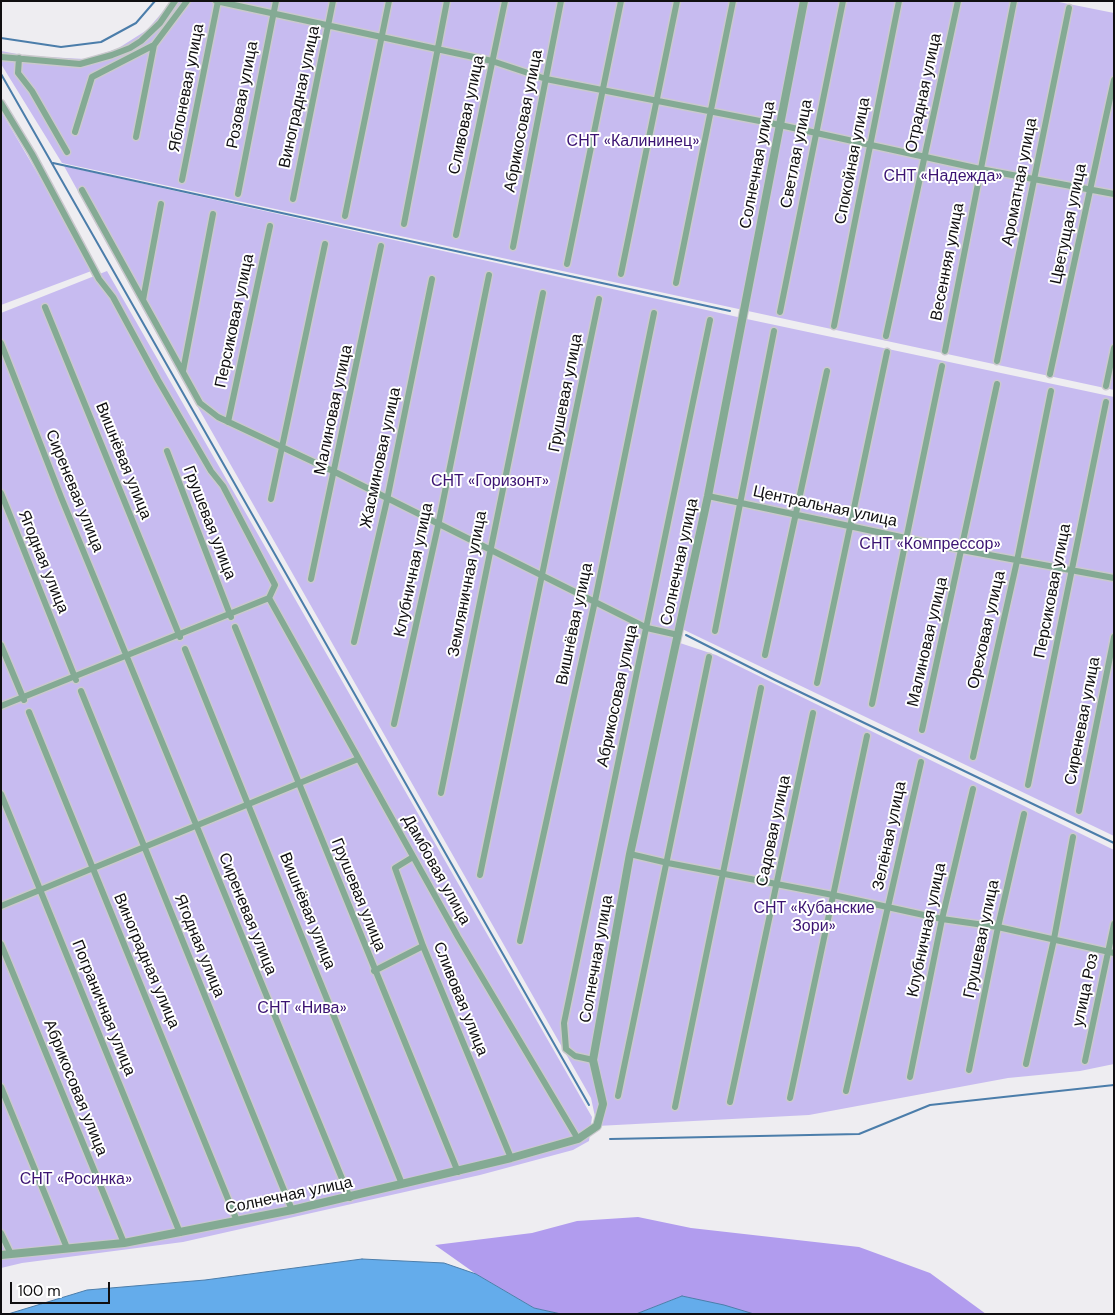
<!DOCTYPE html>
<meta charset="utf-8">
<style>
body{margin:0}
#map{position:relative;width:1115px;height:1315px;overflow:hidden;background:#eeedf1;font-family:"DM Sans",sans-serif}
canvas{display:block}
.frame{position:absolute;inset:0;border:2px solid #100f11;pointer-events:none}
.scale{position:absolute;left:10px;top:1282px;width:100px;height:22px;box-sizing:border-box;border:2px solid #100f11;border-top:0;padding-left:6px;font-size:15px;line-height:18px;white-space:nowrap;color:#100f11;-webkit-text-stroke:4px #fff;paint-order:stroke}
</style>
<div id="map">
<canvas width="1115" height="1315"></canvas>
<div class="frame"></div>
<div class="scale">100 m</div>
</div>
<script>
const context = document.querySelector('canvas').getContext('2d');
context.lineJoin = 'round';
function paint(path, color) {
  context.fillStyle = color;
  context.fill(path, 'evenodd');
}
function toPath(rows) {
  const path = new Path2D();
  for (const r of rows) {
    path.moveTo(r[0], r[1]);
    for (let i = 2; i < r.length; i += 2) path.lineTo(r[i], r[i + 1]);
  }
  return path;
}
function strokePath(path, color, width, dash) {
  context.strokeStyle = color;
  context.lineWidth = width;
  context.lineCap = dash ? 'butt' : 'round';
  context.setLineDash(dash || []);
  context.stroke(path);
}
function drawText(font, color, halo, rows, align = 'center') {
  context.font = font + ' "DM Sans",sans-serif';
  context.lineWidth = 4;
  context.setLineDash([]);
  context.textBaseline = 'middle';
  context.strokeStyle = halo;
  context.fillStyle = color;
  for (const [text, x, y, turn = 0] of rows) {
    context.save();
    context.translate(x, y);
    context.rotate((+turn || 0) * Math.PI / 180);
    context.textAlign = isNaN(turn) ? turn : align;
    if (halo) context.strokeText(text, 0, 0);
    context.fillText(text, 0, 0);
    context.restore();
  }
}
const green = toPath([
 [172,1,1054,1,1114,13,1114,390,62,163,1,64,1,51,28,56,85,59,117,49,147,30],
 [1,111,94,270,1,305],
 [64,166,742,318,1114,397,1114,836,680,628,677,642,716,655,1114,850,1114,1064,1080,1071,1008,1078,809,1115,597,1126,591,1098,179,374],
 [107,271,592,1117,589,1141,573,1150,480,1175,183,1242,22,1263,1,1268,1,313]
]);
const forest = toPath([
 [638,1217,691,1228,859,1247,930,1273,986,1314,754,1314,682,1296,636,1314,561,1314,534,1308,476,1274,435,1245,532,1233,577,1221]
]);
const water = toPath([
 [362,1259,444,1263,476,1274,534,1308,561,1314,8,1314,87,1290,205,1280,362,1259],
 [682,1296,724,1305,754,1314,636,1314,682,1296]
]);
const stream = toPath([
 [1,38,61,47,101,42,136,23,155,1],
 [1,74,589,1105],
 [53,163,730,311],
 [686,635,775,680,1114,843],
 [610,1139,859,1134,930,1105,1114,1085]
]);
const minor = toPath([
 [216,1,492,61,546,79,780,125,980,169,1114,194],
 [1,57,80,64,112,55,130,48,141,41,160,23,175,1],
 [19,58,18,73,32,91,67,152],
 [1,103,32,154,99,279,113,297,158,380,211,471,223,486,275,585,269,598,1,706],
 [75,132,92,77,154,45,187,1],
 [136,137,154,45],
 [182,180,218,1],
 [82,190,200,403,218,417,335,472,647,628,678,635],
 [238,194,276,1],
 [293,199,333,1],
 [345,216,389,1],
 [404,224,447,1],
 [456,235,505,1],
 [513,247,561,1],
 [567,264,621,1],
 [621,274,677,1],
 [676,283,733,1],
 [143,300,161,204],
 [45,307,180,637],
 [780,312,843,1],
 [834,326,899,1],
 [886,336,958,1],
 [1,343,61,497,350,1198],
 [945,351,1014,1],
 [997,361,1069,8],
 [183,371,213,214],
 [1050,374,1114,80],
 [1106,386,1114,348],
 [228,422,270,226],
 [167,451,231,617],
 [1,493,76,680],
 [708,496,962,550,1114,578],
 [271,499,325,244],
 [311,579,381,246],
 [269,598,458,937,578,1139],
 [235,627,458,1172],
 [715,631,774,331],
 [354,642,387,500,432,279],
 [1,645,24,700],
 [185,649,402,1184],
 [765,655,827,371],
 [817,683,887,352],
 [81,691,292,1210],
 [872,704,942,366],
 [29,712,237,1221],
 [394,724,438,526,489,275],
 [922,730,997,384],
 [973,757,1017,561,1051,391],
 [1028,785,1106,402],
 [441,793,543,293],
 [1,794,180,1233],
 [1079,811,1114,637],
 [630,854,668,863,833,895,942,919,998,927,1114,953],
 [413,857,395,868,423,946,511,1158],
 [480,875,599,299],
 [1,906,358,759],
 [520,941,595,601,654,313],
 [1,944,124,1243],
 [374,971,423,946],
 [593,1060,575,1056,566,1049,564,1023,710,320],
 [1085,1061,1114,924],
 [1026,1064,1054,939,1073,837],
 [969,1070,998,927,1024,814],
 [910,1077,942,919,973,789],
 [1,1087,67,1248],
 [846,1091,921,762],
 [618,1096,709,657],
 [790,1098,867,736],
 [730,1102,813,713],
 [675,1107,761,688],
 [1,1233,10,1252]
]);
const tertiary = toPath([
 [1,1255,124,1243,292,1210,511,1158,578,1139,597,1126,603,1104,593,1060,630,854,708,496,804,1]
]);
const streetNames = [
 ["Яблоневая улица",187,88,-79],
 ["Отрадная улица",924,93,-78],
 ["Розовая улица",243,95,-79],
 ["Виноградная улица",300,97,-78],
 ["Сливовая улица",467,115,-78],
 ["Абрикосовая улица",524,121,-79],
 ["Светлая улица",797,154,-79],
 ["Спокойная улица",853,161,-79],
 ["Солнечная улица",758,165,-79],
 ["Ароматная улица",1020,182,-79],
 ["Цветущая улица",1069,224,-78],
 ["Весенняя улица",948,262,-79],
 ["Персиковая улица",235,321,-78],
 ["Грушевая улица",566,393,-79],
 ["Малиновая улица",334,410,-78],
 ["Жасминовая улица",381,458,-78],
 ["Вишнёвая улица",123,461,68],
 ["Сиреневая улица",74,491,68],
 ["Центральная улица",825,507,12],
 ["Грушевая улица",209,523,69],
 ["Ягодная улица",43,562,68],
 ["Солнечная улица",680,562,-78],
 ["Клубничная улица",414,570,-78],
 ["Земляничная улица",468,584,-79],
 ["Персиковая улица",1053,591,-79],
 ["Вишнёвая улица",575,624,-78],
 ["Ореховая улица",987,630,-77],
 ["Малиновая улица",928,642,-77],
 ["Абрикосовая улица",618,696,-78],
 ["Сиреневая улица",1083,721,-79],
 ["Садовая улица",774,831,-78],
 ["Зелёная улица",890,836,-78],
 ["Дамбовая улица",436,870,61],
 ["Грушевая улица",358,895,68],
 ["Вишнёвая улица",307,911,68],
 ["Сиреневая улица",247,914,68],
 ["Клубничная улица",927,930,-78],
 ["Грушевая улица",982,939,-78],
 ["Ягодная улица",199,946,68],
 ["Солнечная улица",597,959,-80],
 ["Виноградная улица",146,961,67],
 ["улица Роз",1086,990,-78],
 ["Сливовая улица",460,999,68],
 ["Пограничная улица",103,1008,68],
 ["Абрикосовая улица",75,1088,68],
 ["Солнечная улица",289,1196,-12]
];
const parkNames = [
 ["СНТ «Калининец»",633,142],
 ["СНТ «Надежда»",943,177],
 ["СНТ «Горизонт»",490,482],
 ["СНТ «Компрессор»",930,545],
 ["СНТ «Кубанские",814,909],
 ["Зори»",814,927],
 ["СНТ «Нива»",302,1009],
 ["СНТ «Росинка»",76,1180]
];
paint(green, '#c7bbf0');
paint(forest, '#b19cee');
paint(water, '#64aceb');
strokePath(water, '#4b7daa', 1);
strokePath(stream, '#4b7daa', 2);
strokePath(minor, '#cac9cd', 9);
strokePath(tertiary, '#cac9cd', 10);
strokePath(minor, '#84aa94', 6);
strokePath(tertiary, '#84aa94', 8);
drawText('16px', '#100f11', '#fff', streetNames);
drawText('16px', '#3b1372', '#fff', parkNames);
</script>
